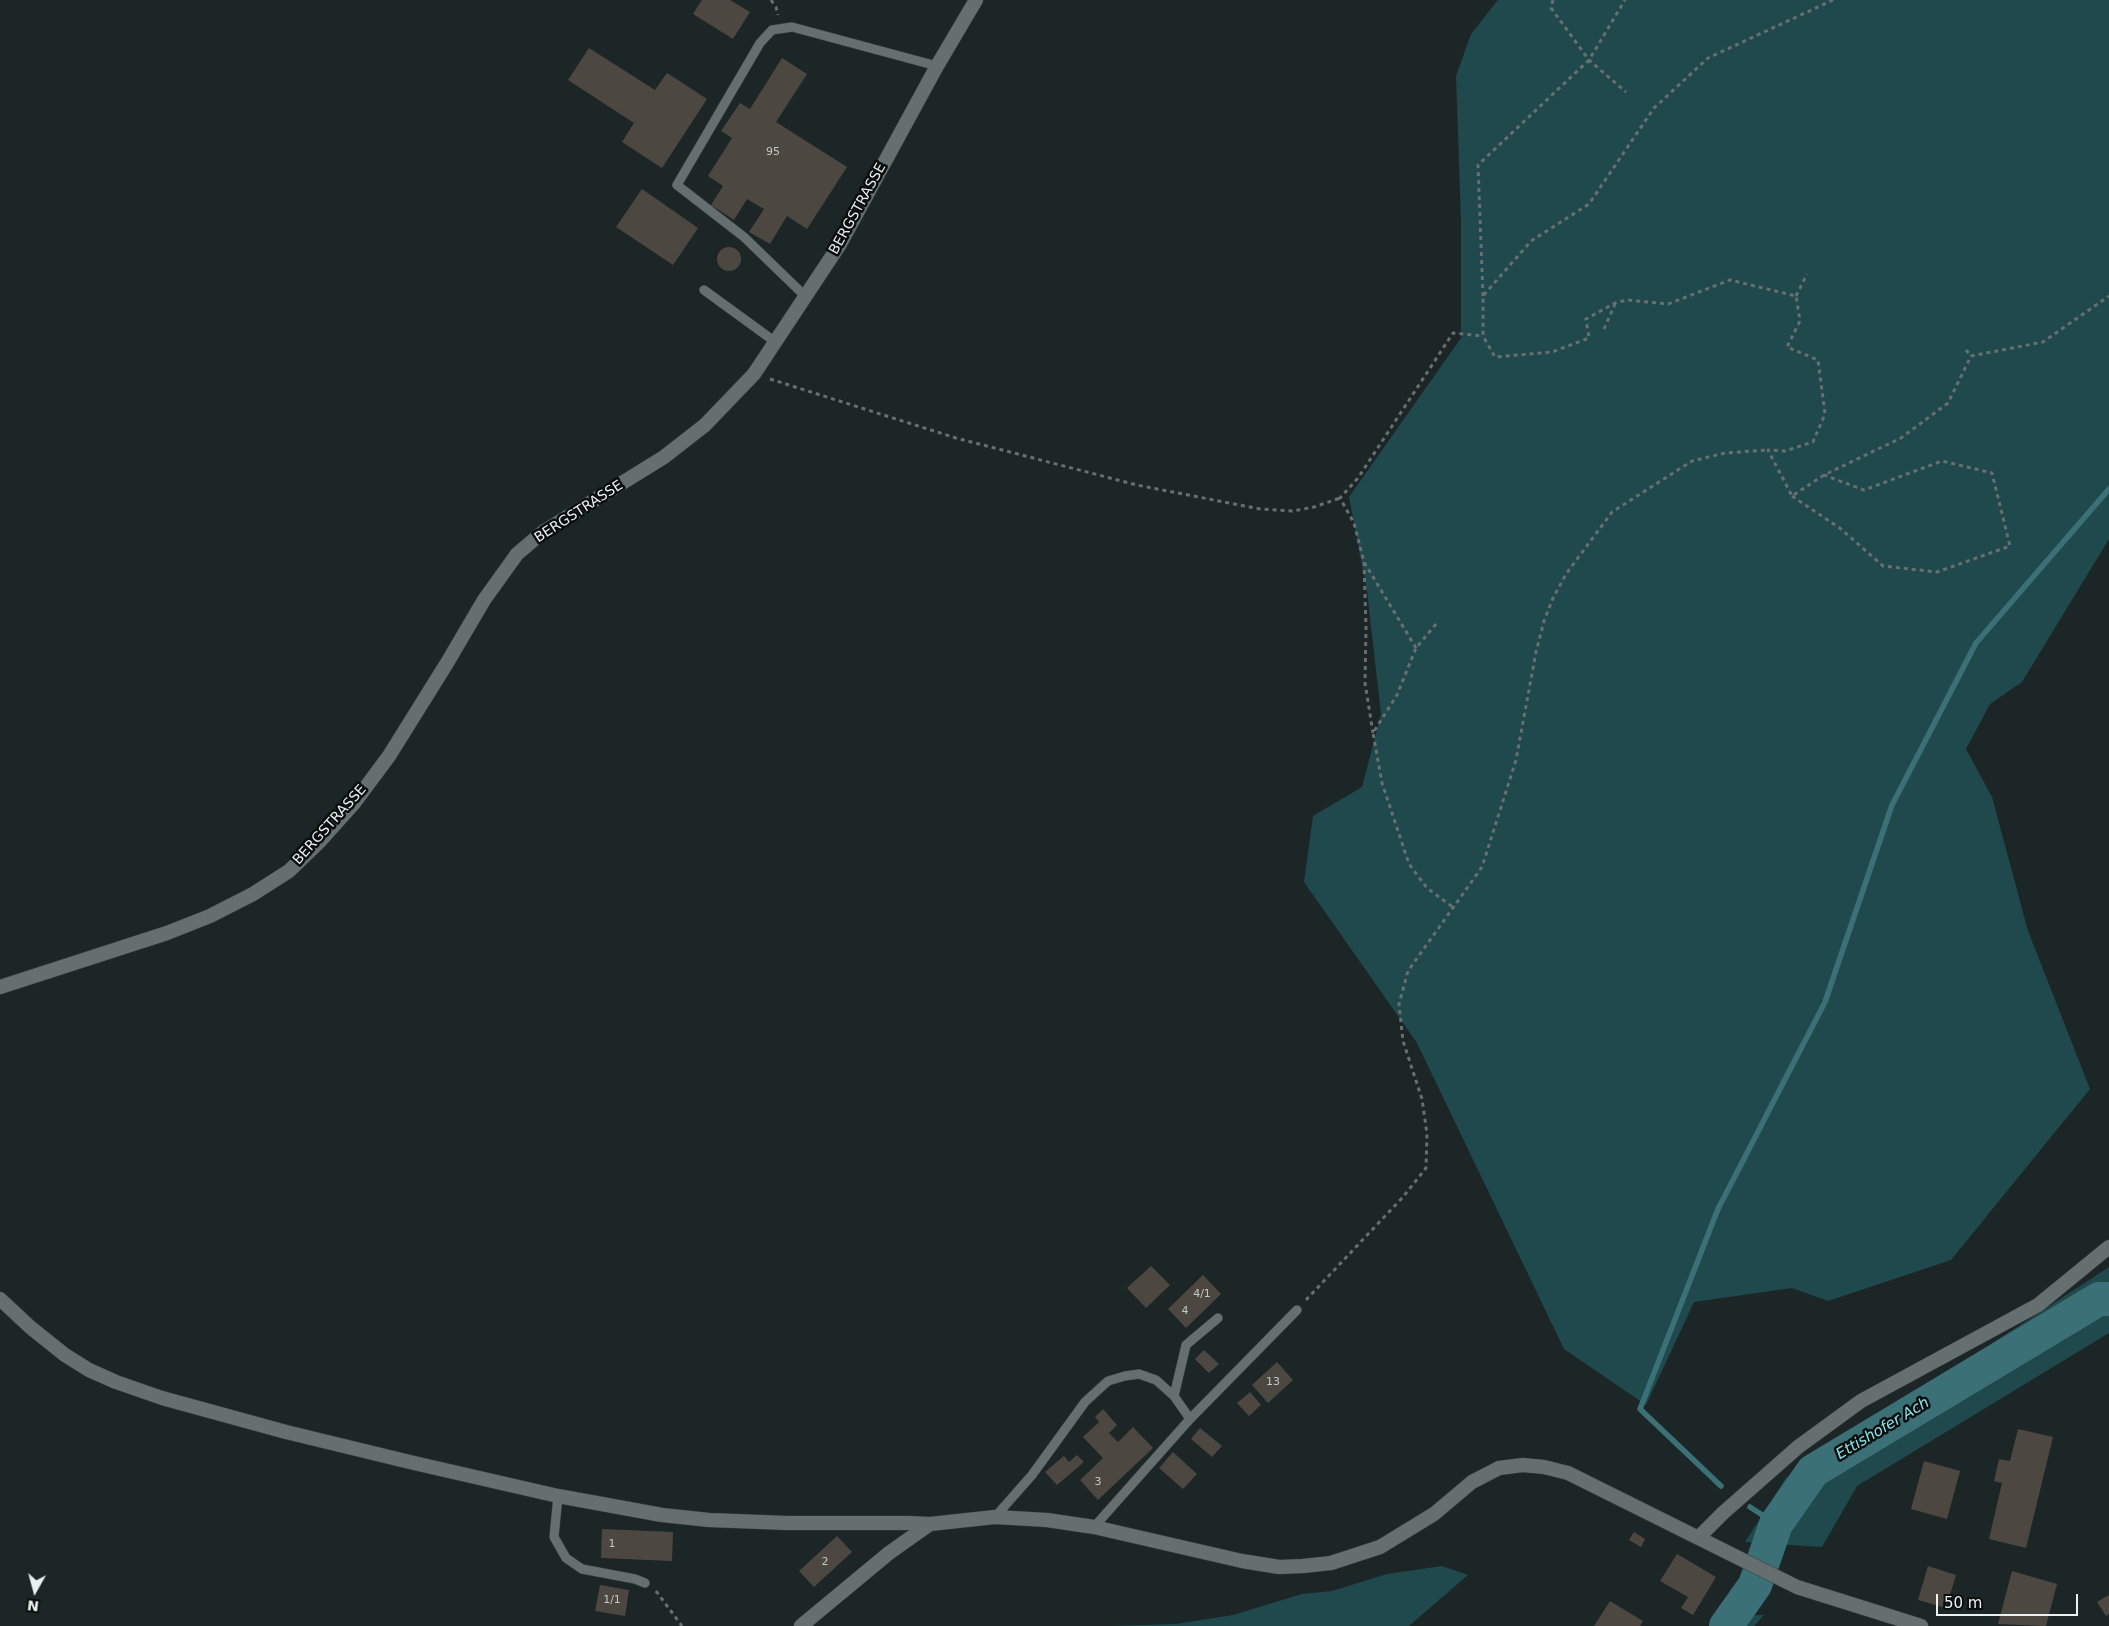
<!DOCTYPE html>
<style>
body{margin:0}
#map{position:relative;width:2109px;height:1626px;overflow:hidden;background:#1d2626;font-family:"DejaVu Sans",sans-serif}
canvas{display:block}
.north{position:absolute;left:10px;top:1566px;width:50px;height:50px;-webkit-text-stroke:4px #0a0e0e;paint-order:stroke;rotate:187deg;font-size:14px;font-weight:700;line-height:20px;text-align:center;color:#eaf0f0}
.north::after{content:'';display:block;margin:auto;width:18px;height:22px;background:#eaf0f0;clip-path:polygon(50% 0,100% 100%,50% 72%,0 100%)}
.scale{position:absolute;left:1936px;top:1594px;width:142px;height:22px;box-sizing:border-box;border:2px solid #eaf0f0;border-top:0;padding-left:6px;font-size:15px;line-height:18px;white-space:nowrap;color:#eaf0f0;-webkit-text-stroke:4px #0a0e0e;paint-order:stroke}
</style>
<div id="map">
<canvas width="2109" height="1626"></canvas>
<div class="north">N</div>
<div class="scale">50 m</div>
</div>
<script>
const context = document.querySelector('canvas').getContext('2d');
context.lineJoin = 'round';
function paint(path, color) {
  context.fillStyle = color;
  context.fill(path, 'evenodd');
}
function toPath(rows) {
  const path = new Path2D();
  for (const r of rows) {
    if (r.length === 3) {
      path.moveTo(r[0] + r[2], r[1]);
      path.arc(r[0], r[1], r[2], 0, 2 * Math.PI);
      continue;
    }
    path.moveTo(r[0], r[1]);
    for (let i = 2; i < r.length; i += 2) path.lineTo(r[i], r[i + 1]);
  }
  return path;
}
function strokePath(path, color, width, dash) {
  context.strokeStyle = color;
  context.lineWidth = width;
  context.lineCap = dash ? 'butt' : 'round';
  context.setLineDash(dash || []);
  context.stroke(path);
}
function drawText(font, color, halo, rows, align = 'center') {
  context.font = font + ' "DejaVu Sans",sans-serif';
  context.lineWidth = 5;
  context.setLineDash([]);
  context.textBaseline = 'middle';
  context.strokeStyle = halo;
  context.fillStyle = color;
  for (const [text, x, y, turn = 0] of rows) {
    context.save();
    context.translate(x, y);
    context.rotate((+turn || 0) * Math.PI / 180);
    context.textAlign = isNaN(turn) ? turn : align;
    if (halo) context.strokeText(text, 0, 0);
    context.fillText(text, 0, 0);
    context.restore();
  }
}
const green = toPath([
 [1498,0,2109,0,2109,539,2022,682,1990,704,1966,749,1992,797,2028,931,2090,1089,1951,1260,1828,1301,1792,1288,1694,1302,1646,1405,1564,1349,1417,1043,1304,882,1313,816,1362,787,1381,714,1367,591,1349,497,1461,338,1461,222,1456,76,1471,34],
 [2109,1267,2109,1333,1857,1486,1822,1547,1745,1542,1786,1478],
 [1442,1566,1468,1575,1409,1626,1112,1626,1176,1624,1233,1615,1302,1594,1332,1591,1387,1574],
 [1764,1615,1754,1626,1713,1626,1723,1616]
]);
const stream = toPath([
 [1721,1486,1640,1409,1718,1209,1825,1002,1892,805,1976,643,2109,489],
 [1750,1507,1776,1524]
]);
const river = toPath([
 [1726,1626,1755,1585,1776,1524,1813,1471,2099,1299,2109,1299]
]);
const building = toPath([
 [702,0,730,0,750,12,733,39,693,14],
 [589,48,655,90,667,73,707,99,662,168,622,142,634,123,568,80],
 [782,58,807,74,776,122,847,167,807,229,787,216,770,244,749,232,764,209,747,199,734,220,711,205,723,186,708,176,732,138,721,131,740,103,750,109],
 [642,189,698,228,673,265,616,227],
 [729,259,12],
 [1151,1266,1170,1285,1146,1308,1127,1288],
 [1203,1275,1221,1294,1186,1328,1168,1309],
 [1204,1350,1219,1364,1209,1373,1195,1359],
 [1277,1362,1293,1380,1268,1403,1252,1385],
 [1250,1392,1261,1405,1249,1416,1237,1403],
 [1103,1409,1117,1425,1109,1433,1118,1442,1133,1427,1153,1448,1098,1500,1080,1480,1103,1458,1083,1437,1099,1422,1095,1417],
 [1200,1428,1222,1446,1212,1457,1191,1439],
 [2018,1429,2053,1437,2026,1548,1989,1539,2002,1483,1994,1481,1999,1459,2010,1461],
 [1173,1452,1197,1474,1183,1489,1159,1468],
 [1077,1455,1084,1462,1057,1485,1045,1472,1064,1456,1069,1462],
 [1924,1461,1960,1471,1947,1519,1911,1509],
 [602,1529,673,1532,672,1561,601,1558],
 [1634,1532,1645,1539,1641,1547,1629,1540],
 [837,1536,852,1552,814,1587,799,1571],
 [1677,1554,1716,1577,1693,1615,1681,1608,1688,1597,1660,1581],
 [1928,1566,1956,1575,1946,1608,1918,1600],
 [2012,1571,2057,1584,2046,1626,1998,1624],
 [600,1585,629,1590,625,1616,595,1611],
 [2109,1595,2109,1614,2106,1616,2097,1602],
 [1610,1601,1643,1621,1640,1626,1594,1626]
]);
const path = toPath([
 [771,0,776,7,778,15],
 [1553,0,1551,8,1589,60,1626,92],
 [1833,0,1708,58,1654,108,1589,204,1531,241,1483,296,1483,336,1495,357,1552,352,1589,338,1586,319,1615,303,1627,300,1668,304,1730,280,1796,296,1800,321,1787,347,1818,360,1825,414,1813,442,1785,451,1768,450,1792,496,1824,475,1901,438,1948,403,1971,356,2043,342,2109,296],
 [1483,296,1478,165,1589,60,1625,0],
 [1796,296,1807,274],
 [1604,329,1615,304],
 [1966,350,1971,356],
 [770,379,956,438,1137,485,1260,509,1293,511,1314,507,1340,498],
 [1792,496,1841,529,1883,566,1937,572,2010,546,1992,473,1942,461,1864,490,1824,475],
 [1364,562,1366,627,1365,683,1373,733],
 [1436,624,1416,648,1397,695,1373,733,1382,783,1409,864,1427,888,1454,908],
 [1416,648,1364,562,1354,523,1340,498,1358,478,1453,333,1483,336],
 [1306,1300,1403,1197,1426,1168,1427,1134,1422,1099,1403,1041,1399,1004,1408,971,1482,867,1516,760,1536,652,1544,621,1553,598,1566,574,1612,512,1692,461,1725,453,1768,450],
 [656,1591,682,1626]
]);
const service = toPath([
 [704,290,774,341],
 [806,297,744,237,677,185,760,43,772,30,792,27,937,66],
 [1174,1396,1186,1345,1218,1318],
 [558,1496,554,1537,566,1558,582,1569,635,1579,645,1583],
 [995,1517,1032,1475,1085,1402,1108,1381,1125,1376,1139,1374,1156,1380,1174,1396,1190,1419],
 [1094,1527,1190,1419,1297,1310]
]);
const minor = toPath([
 [0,987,167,933,210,916,253,894,289,871,319,842,354,803,389,756,447,663,484,600,517,554,543,532,664,457,705,425,754,374,840,244,937,66,976,0],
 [0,1299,30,1327,65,1355,89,1370,116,1382,162,1398,286,1432,414,1463,558,1496,662,1515,709,1520,787,1523,908,1523,930,1524,995,1517,1047,1520,1094,1527,1242,1561,1279,1567,1303,1566,1331,1563,1380,1547,1434,1514,1472,1482,1499,1468,1523,1465,1544,1467,1568,1473,1797,1587,1921,1626],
 [1699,1537,1723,1513,1798,1447,1861,1401,2038,1305,2109,1247],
 [801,1626,889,1553,930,1524]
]);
const numberNames = [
 ["95",773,152],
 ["4/1",1202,1294],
 ["4",1185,1311],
 ["13",1273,1382],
 ["3",1098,1482],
 ["1",612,1544],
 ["2",825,1562],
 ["1/1",612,1600]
];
const streetNames = [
 ["BERGSTRASSE",858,209,-61],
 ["BERGSTRASSE",579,512,-33],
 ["BERGSTRASSE",330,825,-48]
];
const waterNames = [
 ["Ettishofer Ach",1883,1429,-31]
];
paint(green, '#20494d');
strokePath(stream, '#3b7176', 5.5);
strokePath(river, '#3b7176', 34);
paint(building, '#4c4841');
strokePath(service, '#394040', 10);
strokePath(minor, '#394040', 15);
strokePath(path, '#676f6f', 3, [4, 4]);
strokePath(service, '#666f70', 9);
strokePath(minor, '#666f70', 14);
drawText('11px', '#c2c6c4', null, numberNames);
drawText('14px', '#eaf0f0', '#0a0e0e', streetNames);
drawText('italic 15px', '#8ae5ee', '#0a0e0e', waterNames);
</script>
